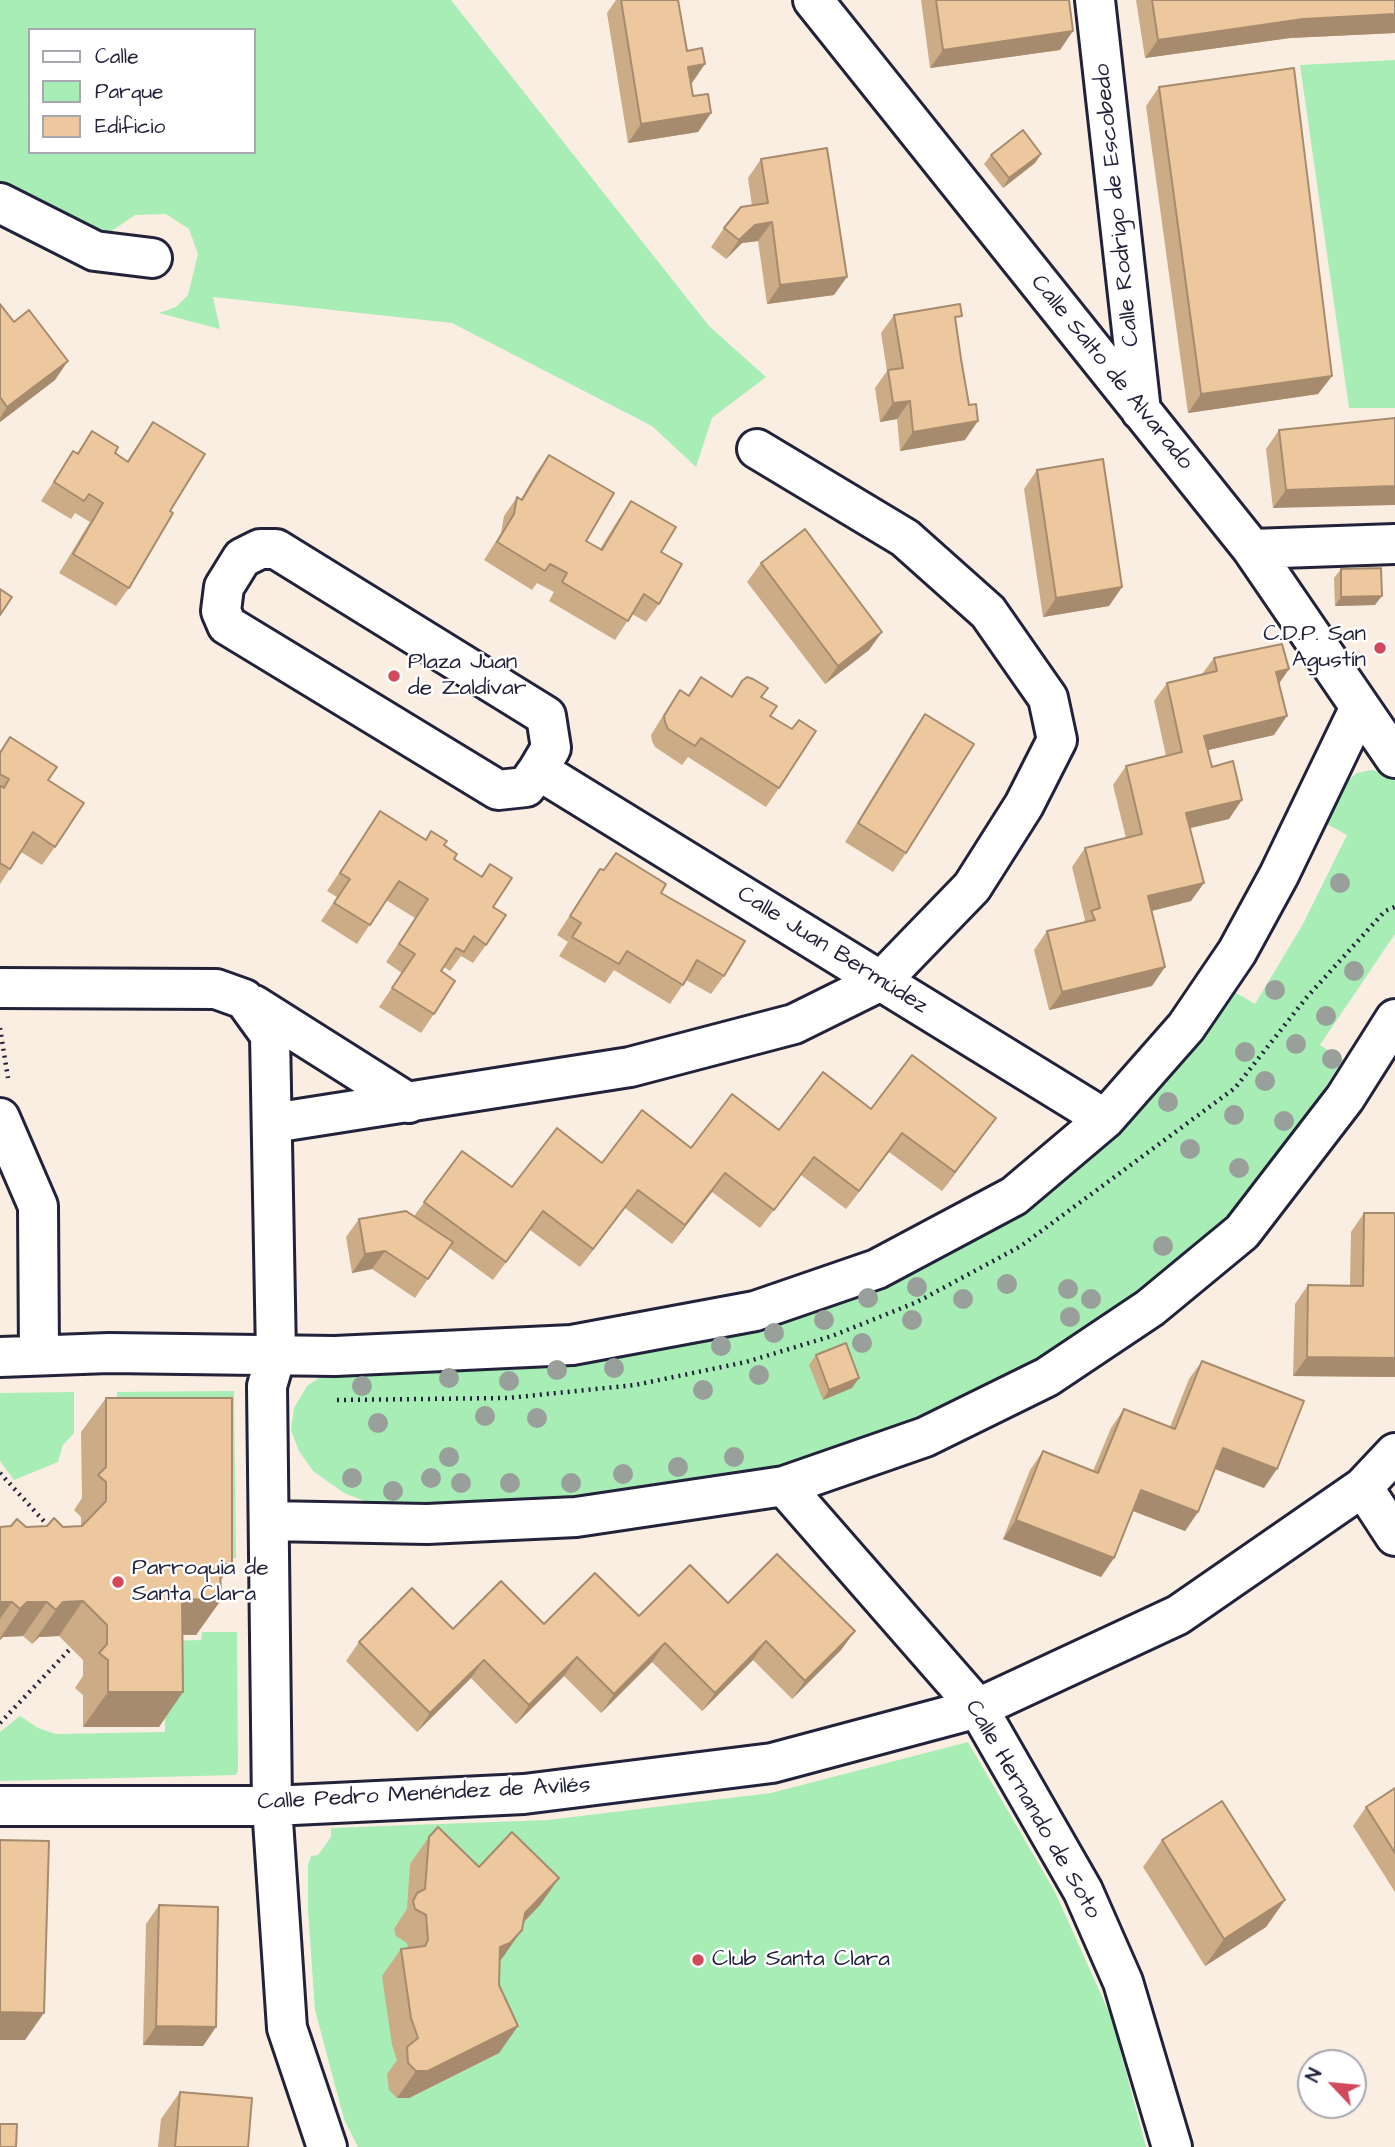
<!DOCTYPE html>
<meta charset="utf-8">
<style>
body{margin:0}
#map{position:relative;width:1395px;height:2147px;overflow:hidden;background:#faeee2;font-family:"Architects Daughter",sans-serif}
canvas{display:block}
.legend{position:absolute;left:28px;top:28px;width:228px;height:126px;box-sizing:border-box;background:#fff;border:2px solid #a7a7b1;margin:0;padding:9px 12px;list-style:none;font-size:21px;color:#22223b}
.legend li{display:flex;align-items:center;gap:14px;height:35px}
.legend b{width:35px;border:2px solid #a7a7b1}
.north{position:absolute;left:1297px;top:2049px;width:70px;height:70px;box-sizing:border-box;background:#fff;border:2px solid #a7a7b1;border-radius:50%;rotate:296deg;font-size:19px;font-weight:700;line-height:28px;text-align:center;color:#22223b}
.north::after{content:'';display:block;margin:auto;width:24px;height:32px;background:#d1495b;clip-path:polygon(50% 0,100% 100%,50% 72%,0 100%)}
</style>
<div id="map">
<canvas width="1395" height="2147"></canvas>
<ul class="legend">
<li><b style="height:9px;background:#fff"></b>Calle</li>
<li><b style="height:19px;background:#a8ecb6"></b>Parque</li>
<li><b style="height:19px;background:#edc79d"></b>Edificio</li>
</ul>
<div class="north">N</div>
</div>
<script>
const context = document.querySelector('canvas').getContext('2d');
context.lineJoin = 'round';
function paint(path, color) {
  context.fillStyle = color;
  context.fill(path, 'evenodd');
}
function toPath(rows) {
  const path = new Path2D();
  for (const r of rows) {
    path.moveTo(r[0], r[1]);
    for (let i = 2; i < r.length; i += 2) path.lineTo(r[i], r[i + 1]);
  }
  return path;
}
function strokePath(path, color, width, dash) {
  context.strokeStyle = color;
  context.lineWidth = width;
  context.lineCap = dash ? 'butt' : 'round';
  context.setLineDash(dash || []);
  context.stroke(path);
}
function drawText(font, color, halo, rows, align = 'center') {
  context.font = font + ' "Architects Daughter",sans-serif';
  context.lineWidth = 5;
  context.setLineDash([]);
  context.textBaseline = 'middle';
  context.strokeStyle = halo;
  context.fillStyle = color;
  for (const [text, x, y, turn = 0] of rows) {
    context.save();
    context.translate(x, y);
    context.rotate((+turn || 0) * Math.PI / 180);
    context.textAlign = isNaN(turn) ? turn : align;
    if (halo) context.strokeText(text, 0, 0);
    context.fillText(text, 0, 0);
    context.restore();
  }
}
const green = toPath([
 [0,0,451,0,709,326,766,377,712,418,696,467,652,426,452,323,213,297,220,329,159,313,176,307,188,295,198,254,189,229,166,214,135,215,107,234,88,233,0,186],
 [30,30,254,30,254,152,30,152],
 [1395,60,1395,408,1349,408,1300,65],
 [1371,770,1390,773,1395,780,1395,934,1320,1045,1343,1060,1288,1143,1247,1197,1202,1242,1145,1291,1086,1331,1003,1381,932,1415,851,1445,772,1468,625,1495,523,1502,378,1506,344,1493,313,1471,299,1451,291,1430,294,1408,307,1386,322,1376,342,1371,457,1371,594,1362,761,1327,886,1284,1231,990,1255,1004,1303,924,1347,835,1323,822,1341,786,1357,773],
 [234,1391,236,1558,208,1559,117,1432,117,1392],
 [74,1392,74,1433,63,1445,58,1462,14,1480,0,1461,0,1393],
 [202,1632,237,1632,238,1771,236,1775,0,1781,0,1732,20,1716,38,1728,56,1734,165,1732,165,1641,201,1640],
 [968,1742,1055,1892,1112,2019,1146,2147,358,2147,344,2119,315,2010,308,1910,308,1865,311,1856,318,1855,331,1837,331,1828,548,1820,771,1793]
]);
const path = toPath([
 [0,1028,8,1078],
 [337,1400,508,1398,635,1385,746,1362,832,1336,917,1302,1021,1246,1235,1088,1307,997,1385,911,1395,907],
 [0,1473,51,1529],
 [0,1723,71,1648]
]);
const minor = toPath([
 [813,0,1252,549,1395,758],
 [1095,0,1141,411],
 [0,203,95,251,152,258],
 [1252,549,1395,544],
 [538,770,526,787,498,790,227,625,221,611,224,587,242,558,260,549,276,549,546,716,551,748,538,770,1105,1119],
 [0,988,216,989,244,999,270,1035,276,1355,267,1386,272,1806,287,2028,327,2147],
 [254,1005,409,1103],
 [0,1118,38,1206,39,1355],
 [273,1123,630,1067,794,1024,881,981,972,887,1024,805,1057,740,1048,698,988,612,905,538,757,449],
 [0,1357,109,1353,335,1356,572,1345,755,1311,877,1269,1014,1196,1105,1119,1186,1027,1237,952,1279,875,1360,707],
 [784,1486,978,1708,1083,1891,1123,1982,1172,2147],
 [1363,1487,1395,1536],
 [269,1521,427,1524,576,1517,784,1486,925,1437,1047,1377,1150,1308,1242,1232,1345,1098,1395,1019],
 [0,1806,272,1806,524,1794,772,1763,978,1708,1178,1615,1363,1487,1395,1453]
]);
const trees = [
 [1340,883],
 [1354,971],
 [1275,990],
 [1326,1016],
 [1296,1044],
 [1245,1052],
 [1332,1059],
 [1265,1081],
 [1168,1102],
 [1234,1115],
 [1284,1121],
 [1190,1149],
 [1239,1168],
 [1163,1246],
 [1007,1284],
 [917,1287],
 [1068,1289],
 [868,1298],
 [963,1299],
 [1091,1299],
 [1070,1317],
 [824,1320],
 [912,1320],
 [774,1333],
 [862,1343],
 [721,1346],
 [614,1368],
 [557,1370],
 [759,1375],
 [449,1378],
 [509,1381],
 [362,1386],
 [703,1390],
 [485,1416],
 [537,1418],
 [378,1423],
 [449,1457],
 [734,1457],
 [678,1467],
 [623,1474],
 [352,1478],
 [431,1478],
 [461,1483],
 [510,1483],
 [571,1483],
 [393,1491]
];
const wall = toPath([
 [616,0,678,0,687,51,693,96,711,113,698,132,628,143,607,13],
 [921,0,1069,0,1060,50,930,68],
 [1136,0,1395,0,1395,33,1290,38,1145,58],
 [1159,87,1332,376,1318,394,1188,413,1146,106],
 [1041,154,1035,163,1003,188,984,164,991,155],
 [761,159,834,295,767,304,758,241,742,243,726,259,711,247,724,228,752,206,748,178],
 [0,304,55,380,0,422],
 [894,315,956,324,965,440,900,451,897,419,880,422,875,388,887,371,881,333],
 [1395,418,1273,508,1266,449,1279,430],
 [153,422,170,511,129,588,116,606,59,573,90,522,75,513,71,519,41,501,73,451,77,453,92,431,115,453,127,461],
 [549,455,586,541,600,549,618,520,631,501,661,552,659,604,646,622,632,614,615,640,549,601,554,592,537,583,532,590,484,560,501,533,504,516,517,497,521,499,536,473],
 [1037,470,1122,587,1109,606,1043,617,1024,489],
 [761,563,882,632,869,650,825,684,747,582],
 [1341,569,1375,605,1335,606,1334,578],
 [1214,658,1289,669,1279,683,1274,735,1208,750,1212,767,1229,819,1190,828,1191,901,1152,911,1152,986,1049,1010,1034,950,1047,931,1083,923,1085,920,1072,867,1085,848,1126,838,1113,785,1126,766,1166,756,1154,701,1167,683,1202,674],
 [701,677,731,696,742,681,761,697,770,716,779,788,766,807,688,757,682,765,655,747,652,741,651,735,667,709,680,690,688,695],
 [925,714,906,853,893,872,845,842,912,733],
 [10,737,48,780,55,847,42,865,21,852,0,884,0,752],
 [380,811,425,840,431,831,454,859,481,876,490,864,493,907,486,945,473,963,461,956,450,971,444,967,441,971,434,1014,421,1033,379,1007,402,973,386,962,415,918,386,900,357,944,321,921,337,897,327,891],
 [600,869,661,893,724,976,711,994,686,980,670,1004,614,970,605,983,559,956,568,942,557,935],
 [871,1109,982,1137,942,1191,889,1152,846,1209,801,1175,760,1228,712,1192,672,1244,625,1208,580,1267,530,1230,493,1280,449,1248,415,1298,372,1269,352,1273,346,1237,359,1219,414,1216,462,1151,512,1187,602,1163,691,1148,779,1130],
 [1364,1213,1395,1213,1395,1377,1293,1376,1295,1304,1308,1285,1350,1285,1351,1232],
 [816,1355,852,1388,823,1400,809,1365],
 [1202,1361,1264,1488,1215,1469,1198,1512,1185,1531,1133,1511,1114,1558,1101,1577,1003,1539,1030,1470,1043,1451,1093,1471,1111,1428,1124,1409,1170,1427,1189,1379],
 [106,1398,220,1580,221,1600,196,1635,183,1635,159,1727,83,1727,83,1695,75,1688,83,1676,83,1660,59,1636,39,1637,32,1644,23,1636,3,1637,0,1640,0,1527,26,1527,81,1526,81,1517,74,1510,82,1498,81,1432],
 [728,1603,855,1631,841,1650,792,1699,753,1660,702,1711,652,1662,601,1713,564,1676,516,1724,471,1678,417,1732,346,1661,359,1642,453,1629,544,1624,639,1616],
 [1395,1788,1395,1892,1353,1826,1366,1807],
 [429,1837,479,1867,559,1878,540,1905,524,1922,503,1957,500,1961,499,1985,518,2026,499,2053,409,2098,397,2098,389,2090,387,2074,397,2060,392,2045,382,1976,401,1949,408,1948,407,1943,396,1936,394,1929,407,1909,410,1864],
 [1162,1840,1285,1900,1266,1927,1205,1966,1143,1867],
 [159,1905,216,2027,203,2046,143,2045,146,1924],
 [180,2092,248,2147,158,2147,161,2119]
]);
const shadedWall = toPath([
 [1395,14,1395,33,1290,38,1145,58,1158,40,1303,19],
 [1073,31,1060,50,930,68,943,50],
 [705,64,692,83,675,86,688,67],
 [711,113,698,132,628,143,641,124],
 [1041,154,1035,163,1003,188,1009,178],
 [772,222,758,241,742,243,726,259,739,240,755,225],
 [847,277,834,295,767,304,780,285],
 [68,361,55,380,0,422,0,418,7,407],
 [1332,376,1318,394,1188,413,1201,394],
 [910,401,897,419,880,422,893,403],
 [978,421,965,440,900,451,913,432],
 [1395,486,1395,505,1273,508,1286,490],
 [1122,587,1109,606,1043,617,1056,598],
 [1382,596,1375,605,1335,606,1341,597],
 [882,632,869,650,825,684,838,666],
 [1289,669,1276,688,1276,672],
 [1287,716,1274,735,1191,754,1204,736],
 [1242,800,1229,819,1173,832,1186,813],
 [1204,883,1191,901,1135,915,1148,896],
 [1165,967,1152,986,1049,1010,1062,992],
 [996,1118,982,1137,942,1191,955,1172],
 [902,1133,889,1152,846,1209,859,1191],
 [725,1173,712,1192,672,1244,685,1225],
 [638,1190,625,1208,580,1267,593,1249],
 [385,1251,372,1269,352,1273,365,1254],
 [1307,1357,1395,1358,1395,1377,1293,1376],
 [859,1378,852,1388,823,1400,829,1390],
 [1223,1448,1277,1469,1264,1488,1210,1467],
 [1141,1490,1198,1512,1185,1531,1128,1509],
 [1016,1520,1114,1558,1101,1577,1003,1539],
 [220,1564,232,1564,208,1598],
 [182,1599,221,1600,196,1635,158,1634],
 [83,1601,59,1636,39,1637,32,1644,56,1610,63,1602],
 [0,1602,12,1602,0,1619],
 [27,1602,47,1602,23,1636,3,1637,0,1640,0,1638,20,1609],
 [855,1631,841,1650,792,1699,805,1681],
 [766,1641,753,1660,702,1711,715,1693],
 [665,1643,652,1662,601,1713,614,1694],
 [577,1657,564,1676,516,1724,529,1705],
 [484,1660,471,1678,417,1732,430,1713],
 [108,1692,183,1692,159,1727,83,1727],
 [559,1878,540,1905,506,1940,525,1913],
 [1285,1900,1266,1927,1205,1966,1224,1939],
 [522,1930,503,1957,491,1970,500,1947],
 [0,2012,44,2013,25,2040,0,2040],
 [156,2026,216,2027,203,2046,143,2045],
 [518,2026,499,2053,409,2098,397,2098,416,2071]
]);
const building = toPath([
 [621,0,678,0,687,51,702,48,705,64,688,67,693,96,708,94,711,113,641,124,621,0],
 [936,0,1069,0,1073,31,943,50,936,0],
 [1152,0,1395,0,1395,14,1303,19,1158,40,1152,0],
 [1294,68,1332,376,1201,394,1159,87,1294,68],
 [1023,130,1041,154,1009,178,991,155,1023,130],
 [827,148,847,277,780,285,772,222,755,225,739,240,724,228,741,207,768,203,761,159,827,148],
 [0,304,14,322,29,310,68,361,7,407,0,397,0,304],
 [960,304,962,316,955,317,961,359,969,405,976,404,978,421,913,432,910,401,893,403,888,370,903,368,894,315,960,304],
 [1395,418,1395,486,1286,490,1279,430,1395,418],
 [153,422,205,454,170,511,173,513,129,588,73,554,103,503,89,494,84,501,54,482,73,451,78,454,92,431,118,447,115,453,128,462,153,422],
 [549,455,614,493,586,541,602,550,631,501,676,527,661,552,682,564,659,604,644,594,628,621,562,582,567,573,550,564,545,571,497,542,514,514,517,497,522,500,549,455],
 [1103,459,1122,587,1056,598,1037,470,1103,459],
 [805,529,882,632,838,666,761,563,805,529],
 [1381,568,1382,596,1341,597,1341,569,1381,568],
 [0,589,12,597,0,615,0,589],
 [1282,644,1289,669,1276,672,1287,716,1204,736,1212,767,1233,761,1242,800,1186,813,1204,883,1148,896,1165,967,1062,992,1047,931,1095,920,1091,911,1100,908,1085,848,1142,834,1126,766,1182,752,1167,683,1217,671,1214,658,1282,644],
 [701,677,732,697,742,681,747,677,753,679,768,688,761,697,777,706,770,716,792,729,799,720,816,731,779,788,701,738,695,746,668,729,665,722,664,716,680,690,689,696,701,677],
 [925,714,974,744,906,853,858,823,925,714],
 [10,737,57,767,48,780,84,803,55,847,33,832,10,869,0,863,0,787,1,786,4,788,9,779,0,774,0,753,10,737],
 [380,811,426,840,431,831,447,841,444,845,457,854,454,859,482,877,490,864,512,878,493,907,506,915,486,945,474,936,464,952,456,948,441,971,455,981,434,1014,392,988,415,954,399,944,428,899,399,881,370,925,334,903,350,879,340,873,380,811],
 [616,853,666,884,661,893,745,941,724,976,697,960,683,985,627,951,619,964,572,937,581,923,570,916,600,869,604,870,616,853],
 [912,1055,996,1118,955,1172,902,1133,859,1191,814,1157,774,1210,725,1173,685,1225,638,1190,593,1249,543,1211,506,1262,424,1202,462,1151,512,1187,557,1128,602,1163,642,1110,691,1148,732,1094,779,1130,823,1072,871,1109,912,1055],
 [406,1211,453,1242,428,1279,385,1251,365,1254,359,1219,406,1211],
 [1364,1213,1395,1213,1395,1358,1307,1357,1308,1285,1363,1286,1364,1213],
 [846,1343,859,1378,829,1390,816,1355,846,1343],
 [1202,1361,1304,1401,1277,1469,1223,1448,1198,1512,1141,1490,1114,1558,1016,1520,1043,1451,1098,1473,1124,1409,1175,1429,1202,1361],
 [106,1398,232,1398,232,1564,220,1564,221,1600,182,1599,183,1692,108,1692,108,1660,99,1653,107,1644,107,1625,83,1601,63,1602,56,1610,47,1602,27,1602,20,1609,12,1602,0,1602,0,1527,11,1526,17,1519,26,1527,47,1526,54,1518,63,1527,82,1526,106,1501,106,1482,98,1475,106,1467,106,1398],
 [777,1554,855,1631,805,1681,766,1641,715,1693,665,1643,614,1694,577,1657,529,1705,484,1660,430,1713,359,1642,412,1588,453,1629,501,1581,544,1624,595,1573,639,1616,690,1565,728,1603,777,1554],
 [1395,1788,1395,1853,1366,1807,1395,1788],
 [1222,1801,1285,1900,1224,1939,1162,1840,1222,1801],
 [438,1827,479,1867,512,1832,559,1878,525,1913,522,1930,510,1943,500,1947,499,1985,518,2026,428,2071,416,2071,408,2063,407,2047,418,2038,411,2018,401,1949,425,1946,428,1940,426,1915,415,1909,413,1901,417,1893,425,1889,429,1837,438,1827],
 [0,1840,49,1841,44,2013,0,2012,0,1840],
 [159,1905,218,1907,216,2027,156,2026,159,1905],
 [180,2092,252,2098,248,2147,175,2147,180,2092],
 [0,2124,17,2124,16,2147,0,2147,0,2124]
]);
const markers = [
 [1380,648,7,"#d1495b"],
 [394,676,7,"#d1495b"],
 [118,1582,7,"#d1495b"],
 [698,1960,7,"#d1495b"]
];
const streetNames = [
 ["Calle Rodrigo de Escobedo",1118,205,-96],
 ["Calle Salto de Alvarado",1111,373,51],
 ["Calle Juan Bermúdez",832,951,32],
 ["Calle Pedro Menéndez de Avilés",424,1795,-3],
 ["Calle Hernando de Soto",1032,1810,60]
];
const poiNames = [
 ["C.D.P. San",1366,635,"right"],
 ["Agustín",1366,661,"right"],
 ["Plaza Juan",408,663],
 ["de Zaldívar",408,689],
 ["Parroquia de",132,1569],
 ["Santa Clara",132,1595],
 ["Club Santa Clara",712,1960]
];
paint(green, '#a8ecb6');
strokePath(minor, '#22223b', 44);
strokePath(path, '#22223b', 4.5, [2, 5]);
strokePath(minor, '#fff', 38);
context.fillStyle = '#999f9a';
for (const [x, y] of trees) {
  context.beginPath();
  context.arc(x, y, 10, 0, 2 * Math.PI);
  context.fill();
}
paint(wall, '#ccab87');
paint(shadedWall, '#a68b6e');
paint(building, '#edc79d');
strokePath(building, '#a68b6e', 2);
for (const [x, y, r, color] of markers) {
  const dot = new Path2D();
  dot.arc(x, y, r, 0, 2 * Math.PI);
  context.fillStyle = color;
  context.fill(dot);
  strokePath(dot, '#fff', 2.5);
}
drawText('23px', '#22223b', '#fff', streetNames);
drawText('23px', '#22223b', '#fff', poiNames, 'left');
</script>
